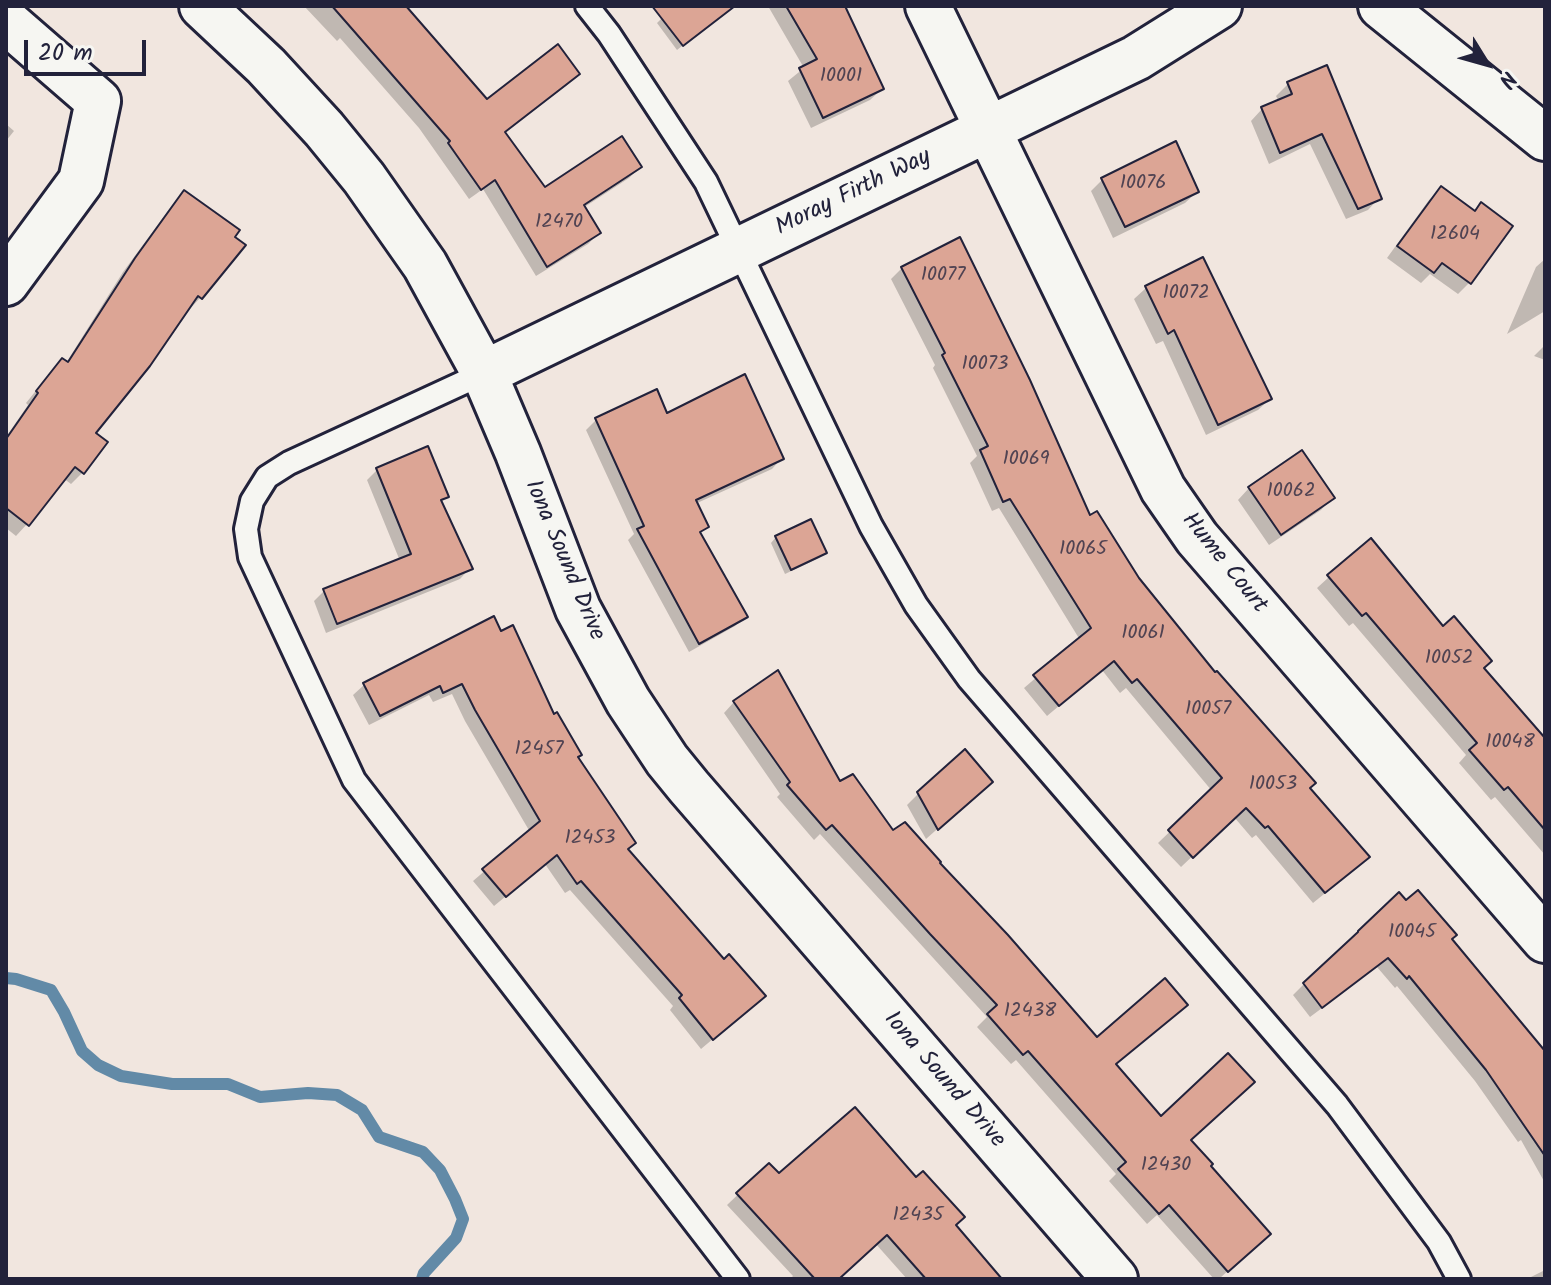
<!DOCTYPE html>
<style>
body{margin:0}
#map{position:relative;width:1551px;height:1285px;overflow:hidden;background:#f1e6df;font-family:Kalam,sans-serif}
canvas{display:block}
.frame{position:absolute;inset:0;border:8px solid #22223b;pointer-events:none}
.north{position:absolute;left:1447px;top:24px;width:80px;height:80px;-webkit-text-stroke:6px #f6f6f2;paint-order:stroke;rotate:127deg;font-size:22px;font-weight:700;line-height:32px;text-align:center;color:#22223b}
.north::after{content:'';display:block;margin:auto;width:28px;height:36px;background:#22223b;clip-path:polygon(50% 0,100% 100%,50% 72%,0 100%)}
.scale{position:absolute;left:24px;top:40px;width:122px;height:36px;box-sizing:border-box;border:4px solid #22223b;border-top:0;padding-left:10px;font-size:24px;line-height:28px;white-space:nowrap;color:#22223b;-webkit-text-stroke:6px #f6f6f2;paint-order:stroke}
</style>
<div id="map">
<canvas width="1551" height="1285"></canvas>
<div class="frame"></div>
<div class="north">N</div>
<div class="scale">20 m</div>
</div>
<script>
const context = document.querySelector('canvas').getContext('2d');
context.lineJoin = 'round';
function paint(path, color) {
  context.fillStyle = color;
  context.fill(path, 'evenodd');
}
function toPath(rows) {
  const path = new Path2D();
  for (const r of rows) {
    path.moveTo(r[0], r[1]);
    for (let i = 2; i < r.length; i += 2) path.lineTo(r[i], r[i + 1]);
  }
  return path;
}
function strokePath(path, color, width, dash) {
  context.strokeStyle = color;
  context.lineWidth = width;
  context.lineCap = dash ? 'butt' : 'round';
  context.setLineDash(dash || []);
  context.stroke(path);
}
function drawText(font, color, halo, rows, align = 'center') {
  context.font = font + ' Kalam,sans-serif';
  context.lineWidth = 6;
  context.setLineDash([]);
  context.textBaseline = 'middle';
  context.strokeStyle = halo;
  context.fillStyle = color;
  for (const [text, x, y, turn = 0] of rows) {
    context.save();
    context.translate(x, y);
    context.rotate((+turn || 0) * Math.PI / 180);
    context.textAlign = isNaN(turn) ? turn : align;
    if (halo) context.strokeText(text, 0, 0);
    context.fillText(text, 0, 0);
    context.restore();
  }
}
const shadow = toPath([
 [304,6,402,6,487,102,578,74,567,85,504,133,545,190,640,167,629,178,583,208,599,233,588,244,536,276,483,189,469,199,419,128,340,38,337,41],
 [683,6,704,6,710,24,677,50,657,23,662,18],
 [768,6,843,6,882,89,870,100,811,128,788,81,804,68],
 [1288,84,1379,198,1368,210,1346,219,1310,144,1269,164,1251,121,1262,109,1278,100,1276,96],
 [6,124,14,131,6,141],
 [1103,179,1197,192,1185,203,1113,238,1091,191],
 [1441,189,1474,212,1481,205,1469,283,1458,294,1430,274,1421,283,1387,258,1429,200],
 [185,192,243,245,200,298,189,310,187,308,94,433,83,472,71,484,63,478,27,524,16,536,6,528,6,437,28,405,26,403,51,372,62,360,66,363,123,272,173,204],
 [1545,259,1545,311,1507,334,1536,267],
 [1202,260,1270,399,1258,410,1206,435,1163,341,1156,344,1134,299,1146,288],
 [902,268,1089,518,1307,788,1356,868,1313,903,1256,835,1252,838,1234,817,1181,867,1158,843,1212,791,1126,688,1120,693,1102,670,1047,716,1024,688,1080,640,999,508,992,511,970,463,977,456,933,368,935,365,891,279],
 [1545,345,1545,360,1534,356],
 [666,416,781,459,772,469,695,504,707,527,699,535,745,616,735,626,689,652,628,540,634,534,586,430,596,420],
 [377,470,446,496,440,502,470,568,460,579,326,633,314,601,324,591,400,561,367,480],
 [1249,488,1332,498,1321,510,1269,545,1238,500],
 [776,537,825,553,819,558,785,574,771,543],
 [1329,577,1443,628,1545,741,1545,855,1495,797,1491,800,1459,763,1466,755,1353,623,1349,626,1317,588],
 [493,619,553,716,627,850,752,1006,701,1049,670,1010,673,1006,570,890,565,893,545,864,494,906,473,881,530,832,465,721,452,694,433,702,429,695,369,725,353,695,364,685],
 [734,702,839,784,892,833,1114,1065,1161,1118,1189,1141,1208,1166,1257,1244,1219,1279,1214,1279,1157,1215,1147,1224,1109,1181,1116,1174,1016,1060,1011,1064,977,1027,987,1017,820,834,814,840,777,797,780,794,724,713],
 [978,793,926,839,907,805,918,794],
 [1450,939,1545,1055,1545,1183,1521,1140,1518,1142,1475,1081,1397,986,1395,988,1377,967,1310,1017,1293,995,1304,984],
 [769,1165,779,1176,953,1226,999,1279,907,1279,875,1243,837,1279,790,1279,793,1276,727,1205],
 [1545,1270,1545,1279,1527,1279]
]);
const stream = toPath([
 [6,978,16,979,51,990,64,1012,82,1051,98,1065,121,1076,172,1084,228,1084,260,1097,308,1093,337,1095,362,1110,379,1137,423,1152,440,1170,455,1199,463,1219,456,1238,424,1273,422,1279]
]);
const building = toPath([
 [332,6,406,6,487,99,558,44,580,74,505,132,545,187,622,136,642,167,584,205,601,233,547,267,495,180,481,190,448,143,450,141,332,6],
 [652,6,735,6,683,46,652,6],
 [786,6,845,6,884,89,823,118,799,68,817,59,786,6],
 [1327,65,1382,199,1358,209,1322,134,1280,153,1261,107,1292,94,1287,82,1327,65],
 [1176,141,1199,192,1125,227,1101,178,1176,141],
 [1441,186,1475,211,1481,202,1513,226,1471,284,1442,263,1434,273,1397,246,1441,186],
 [184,190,240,230,235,237,246,245,202,299,198,296,150,366,96,433,108,442,84,474,75,467,29,526,6,508,6,439,38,393,36,391,62,358,68,362,135,258,184,190],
 [960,237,1030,380,1090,515,1097,511,1139,578,1215,672,1217,671,1316,783,1310,788,1370,857,1325,893,1268,826,1265,828,1246,808,1193,858,1168,830,1222,778,1137,679,1132,683,1114,661,1059,706,1033,675,1091,628,1010,499,1003,502,980,450,988,446,942,355,945,353,901,267,960,237],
 [1203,257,1272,399,1218,425,1174,330,1168,334,1145,286,1203,257],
 [745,374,784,459,696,500,709,527,700,532,748,617,699,644,637,529,644,526,595,418,657,389,667,413,745,374],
 [428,446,449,497,441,500,473,569,337,624,323,589,411,554,376,468,428,446],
 [1302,450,1335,498,1281,535,1248,487,1302,450],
 [811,519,827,553,791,570,775,536,811,519],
 [1371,538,1443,626,1454,616,1492,661,1484,668,1545,738,1545,830,1508,787,1504,790,1469,750,1477,743,1366,613,1362,616,1327,575,1371,538],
 [494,616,501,631,513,625,554,714,557,712,582,755,578,757,636,843,628,849,724,959,729,954,766,996,713,1040,679,998,682,995,581,881,577,884,557,855,506,897,482,869,540,821,475,710,462,684,443,693,440,686,380,716,363,683,494,616],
 [778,670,840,781,853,774,893,830,905,822,941,862,940,863,1008,935,1097,1037,1165,978,1188,1005,1116,1064,1161,1116,1228,1053,1255,1082,1191,1140,1213,1164,1211,1166,1271,1234,1228,1272,1169,1205,1159,1214,1118,1169,1126,1162,1028,1051,1023,1055,987,1014,997,1005,930,934,832,825,826,830,787,785,790,782,733,701,778,670],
 [965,749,993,782,938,830,917,792,965,749],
 [1418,890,1457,935,1452,939,1545,1051,1545,1156,1486,1070,1409,976,1407,979,1388,958,1322,1008,1303,983,1358,932,1358,931,1399,892,1406,900,1418,890],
 [855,1107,916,1177,923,1171,965,1217,956,1225,1002,1279,926,1279,887,1235,839,1279,815,1279,736,1193,769,1163,779,1173,855,1107]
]);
const lane = toPath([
 [587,6,609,34,706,182,871,526,916,605,969,679,1337,1105,1439,1242,1459,1279],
 [484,373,289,463,267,477,252,501,246,529,250,557,354,780,738,1279]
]);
const street = toPath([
 [202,6,266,66,324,129,364,178,425,265,484,373,518,453,578,609,628,701,667,760,689,787,1115,1279],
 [928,6,1163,489,1197,538,1545,940],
 [1381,6,1545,138],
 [6,21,98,101,81,181,6,283],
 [484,373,1136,58,1219,6]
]);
const numberNames = [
 ["10001",841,78],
 ["10076",1143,185],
 ["12470",559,224],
 ["12604",1455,236],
 ["10077",943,277],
 ["10072",1186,295],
 ["10073",985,366],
 ["10069",1026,461],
 ["10062",1291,493],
 ["10065",1083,551],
 ["10061",1143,635],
 ["10052",1449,660],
 ["10057",1208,711],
 ["10048",1510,744],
 ["12457",539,751],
 ["10053",1273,786],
 ["12453",590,840],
 ["10045",1412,934],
 ["12438",1030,1013],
 ["12430",1166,1167],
 ["12435",918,1217]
];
const streetNames = [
 ["Moray Firth Way",854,194,-26],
 ["Iona Sound Drive",563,561,67],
 ["Hume Court",1223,564,51],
 ["Iona Sound Drive",943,1081,49]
];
paint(shadow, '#0003');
strokePath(stream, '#628aa7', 12);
paint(building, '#dca595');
strokePath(building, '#22223b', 2);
strokePath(lane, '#22223b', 28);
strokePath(street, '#22223b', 50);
strokePath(lane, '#f6f6f2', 22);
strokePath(street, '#f6f6f2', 44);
drawText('20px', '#504352', null, numberNames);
drawText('24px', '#22223b', '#f6f6f2', streetNames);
</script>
